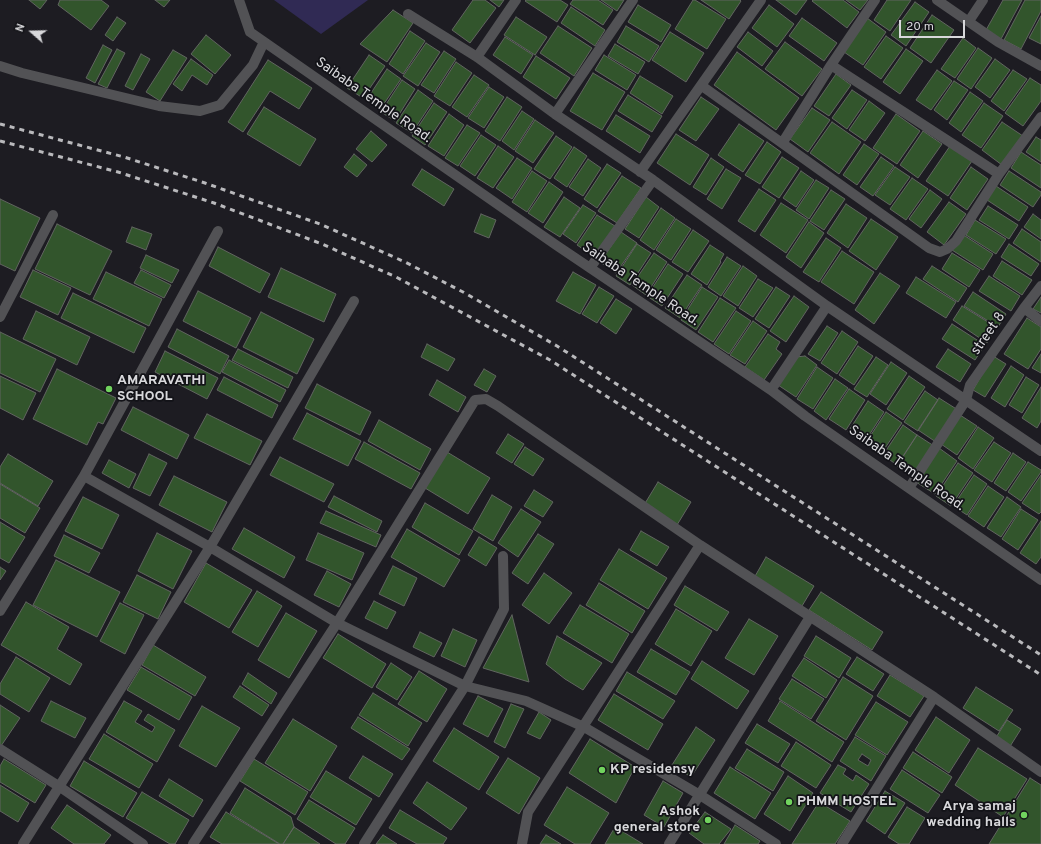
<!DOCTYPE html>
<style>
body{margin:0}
#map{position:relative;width:1041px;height:844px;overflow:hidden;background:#1d1c22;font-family:Overpass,sans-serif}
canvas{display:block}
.north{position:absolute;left:12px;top:12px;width:40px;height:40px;-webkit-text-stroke:3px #131318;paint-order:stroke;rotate:290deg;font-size:11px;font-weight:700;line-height:16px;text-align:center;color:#d8d8db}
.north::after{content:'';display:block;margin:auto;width:14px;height:18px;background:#d8d8db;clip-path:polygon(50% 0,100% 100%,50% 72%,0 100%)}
.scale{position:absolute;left:899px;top:20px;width:66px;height:18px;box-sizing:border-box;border:2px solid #d8d8db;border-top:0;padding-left:5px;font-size:12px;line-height:14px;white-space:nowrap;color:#d8d8db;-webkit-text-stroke:3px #131318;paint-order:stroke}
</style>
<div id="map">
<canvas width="1041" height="844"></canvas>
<div class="north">N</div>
<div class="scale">20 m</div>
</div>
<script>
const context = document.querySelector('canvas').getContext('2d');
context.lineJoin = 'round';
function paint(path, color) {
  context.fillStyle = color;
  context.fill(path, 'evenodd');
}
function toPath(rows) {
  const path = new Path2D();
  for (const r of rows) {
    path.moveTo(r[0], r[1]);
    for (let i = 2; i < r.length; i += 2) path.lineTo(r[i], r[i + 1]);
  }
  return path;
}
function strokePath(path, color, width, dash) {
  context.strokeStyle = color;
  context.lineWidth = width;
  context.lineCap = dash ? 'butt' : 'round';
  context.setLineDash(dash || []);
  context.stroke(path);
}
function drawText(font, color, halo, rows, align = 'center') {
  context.font = font + ' Overpass,sans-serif';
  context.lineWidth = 3.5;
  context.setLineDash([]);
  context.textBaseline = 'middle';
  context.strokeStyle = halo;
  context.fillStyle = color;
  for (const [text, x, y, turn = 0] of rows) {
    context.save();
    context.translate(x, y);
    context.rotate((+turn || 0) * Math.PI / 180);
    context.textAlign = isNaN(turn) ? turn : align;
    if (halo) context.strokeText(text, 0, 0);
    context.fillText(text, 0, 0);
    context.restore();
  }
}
const green = toPath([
 [274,0,368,0,321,34]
]);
const building = toPath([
 [29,0,47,0,40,9,29,0],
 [60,0,101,0,109,6,91,30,58,5,60,0],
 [155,0,170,0,164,7,155,0],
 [473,0,485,0,496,8,470,43,452,30,473,0],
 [490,0,504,0,499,7,490,0],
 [526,0,560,0,568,5,557,22,525,1,526,0],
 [573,0,598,0,613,10,603,25,570,4,573,0],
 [601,0,624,0,617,11,601,0],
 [693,0,695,0,726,19,707,49,675,29,693,0],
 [701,0,740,0,741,1,729,19,701,0],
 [776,0,807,0,796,15,776,0],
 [813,0,843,0,859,12,847,28,812,1,813,0],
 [846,0,868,0,860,10,846,0],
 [887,0,911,0,890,31,874,20,887,0],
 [1003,0,1022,0,1001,39,986,30,1003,0],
 [1025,0,1041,0,1041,11,1021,49,1004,40,1025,0],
 [915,2,929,12,906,46,891,35,915,2],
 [638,5,671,25,661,42,628,22,638,5],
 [769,5,794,24,777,47,752,28,769,5],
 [571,7,605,30,595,46,561,23,571,7],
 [393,10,413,23,387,62,360,44,393,10],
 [932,15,954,30,931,63,910,48,932,15],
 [1041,16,1041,44,1029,38,1041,16],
 [117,17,126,23,113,41,105,35,117,17],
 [516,17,547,37,535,55,504,35,516,17],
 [802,18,837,43,824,61,789,36,802,18],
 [867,18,886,32,863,65,844,52,867,18],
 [558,26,592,48,574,76,540,53,558,26],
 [626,26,659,46,649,62,617,42,626,26],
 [410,31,425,41,403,74,389,64,410,31],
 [670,32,704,53,686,82,652,60,670,32],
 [748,32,773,51,762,66,737,47,748,32],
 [206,35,231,55,215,74,191,54,206,35],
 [886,36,903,48,881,79,864,67,886,36],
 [505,37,533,55,521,74,493,55,505,37],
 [963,38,976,48,955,78,941,69,963,38],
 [785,42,822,69,802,96,765,69,785,42],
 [426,43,440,52,418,86,403,76,426,43],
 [615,44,645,62,638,74,608,56,615,44],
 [103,45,112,50,95,83,86,78,103,45],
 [978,48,992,58,971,89,957,79,978,48],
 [117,49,125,53,107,88,98,84,117,49],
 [906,49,923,61,900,94,883,82,906,49],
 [173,50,187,58,160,101,146,92,173,50],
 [444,51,456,59,434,93,421,85,444,51],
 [737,52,799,98,776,130,714,85,737,52],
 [141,54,150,59,133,90,125,86,141,54],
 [369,55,385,66,363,98,347,88,369,55],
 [604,55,636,75,627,90,595,70,604,55],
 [536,56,570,78,556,99,523,77,536,56],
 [191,59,213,75,207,85,192,75,182,91,173,84,191,59],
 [995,59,1010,70,990,98,975,87,995,59],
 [268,60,312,88,299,109,270,91,243,132,228,122,268,60],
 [456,62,472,73,450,106,434,96,456,62],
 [387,69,401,79,381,108,367,99,387,69],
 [937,70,952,81,931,110,916,100,937,70],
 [1013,70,1027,79,1004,111,991,101,1013,70],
 [593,73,625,92,602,130,570,111,593,73],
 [836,74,851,85,829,116,814,106,836,74],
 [474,75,489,85,467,117,452,107,474,75],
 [640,76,673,96,662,114,630,93,640,76],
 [1030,78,1041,85,1041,101,1023,126,1005,113,1030,78],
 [402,80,415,89,395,121,381,112,402,80],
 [954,81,968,90,947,120,934,110,954,81],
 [489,87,504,97,484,128,468,118,489,87],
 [418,90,433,101,412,133,396,123,418,90],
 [852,90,867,100,847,129,832,118,852,90],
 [970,92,983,101,961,132,949,123,970,92],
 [628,95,662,116,652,132,618,111,628,95],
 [507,97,522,107,500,141,485,131,507,97],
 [701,97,719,109,696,141,679,130,701,97],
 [869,101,885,113,865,141,849,130,869,101],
 [434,103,447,112,425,145,412,136,434,103],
 [984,103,1003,116,981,148,962,135,984,103],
 [264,107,316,139,300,166,247,134,264,107],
 [812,108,830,120,808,152,790,139,812,108],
 [522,111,534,119,514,150,502,141,522,111],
 [449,114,464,125,444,156,428,146,449,114],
 [896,114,920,131,897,164,873,148,896,114],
 [616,115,650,136,640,153,606,131,616,115],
 [535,120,554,133,533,163,515,151,535,120],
 [832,122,861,142,839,174,810,153,832,122],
 [1002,122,1023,136,1002,165,982,150,1002,122],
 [739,124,764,141,743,172,718,155,739,124],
 [467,125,480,133,458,166,445,158,467,125],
 [371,131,387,145,372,162,356,149,371,131],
 [923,131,942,144,918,178,900,165,923,131],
 [676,134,709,155,690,185,657,163,676,134],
 [481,135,496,145,475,176,460,166,481,135],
 [556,136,572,147,550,179,534,169,556,136],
 [1036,137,1041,140,1041,162,1026,152,1036,137],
 [767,142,781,152,760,184,745,175,767,142],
 [864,144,879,154,857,185,843,175,864,144],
 [498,146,514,157,493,188,477,178,498,146],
 [950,146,972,161,948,196,926,181,950,146],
 [574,147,587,156,567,187,554,178,574,147],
 [1021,152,1041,165,1041,188,1011,168,1021,152],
 [354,154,367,165,357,177,344,167,354,154],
 [782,157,799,168,779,198,762,187,782,157],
 [881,157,894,166,873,196,860,187,881,157],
 [517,158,532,168,512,199,496,188,517,158],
 [711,158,724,167,706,195,693,187,711,158],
 [588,159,601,168,583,196,569,187,588,159],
 [607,164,621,173,597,208,584,199,607,164],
 [895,167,910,177,890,205,875,195,895,167],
 [971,167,988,179,967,210,950,198,971,167],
 [422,169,454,189,444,206,412,185,422,169],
 [726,169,741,178,722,209,707,199,726,169],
 [532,171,547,181,527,212,512,202,532,171],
 [801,171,814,180,796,207,783,198,801,171],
 [1009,171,1041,192,1041,195,1033,207,1000,185,1009,171],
 [622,176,641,188,617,223,598,211,622,176],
 [912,178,928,189,906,220,890,209,912,178],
 [816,180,829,188,809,219,796,210,816,180],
 [549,182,563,192,543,223,528,213,549,182],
 [996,186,1028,207,1019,221,987,200,996,186],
 [759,189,776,200,755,232,738,221,759,189],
 [831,190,845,199,824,230,810,221,831,190],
 [930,190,942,199,921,228,909,219,930,190],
 [564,197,580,208,560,237,544,227,564,197],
 [646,197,659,207,639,238,625,229,646,197],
 [0,199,40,218,15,271,0,264,0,199],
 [949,202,966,214,944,245,927,232,949,202],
 [781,203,808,220,786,253,760,235,781,203],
 [846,204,867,218,848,248,827,233,846,204],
 [583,205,596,213,576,243,563,234,583,205],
 [988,206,1018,225,1009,239,979,220,988,206],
 [661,208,675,218,654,250,640,240,661,208],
 [481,214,496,220,489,238,474,232,481,214],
 [1033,214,1041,220,1041,239,1024,227,1033,214],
 [597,215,615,226,595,257,577,245,597,215],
 [676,219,691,229,671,260,656,250,676,219],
 [871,219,898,237,876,270,849,251,871,219],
 [975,220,1006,239,996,254,966,235,975,220],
 [809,222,824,233,801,268,786,257,809,222],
 [57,224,112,251,90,295,35,269,57,224],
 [132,227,152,234,146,250,126,242,132,227],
 [1022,229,1041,242,1041,262,1013,243,1022,229],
 [693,230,709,241,688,272,672,262,693,230],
 [621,232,637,243,616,273,600,262,621,232],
 [962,234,993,254,983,270,952,250,962,234],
 [826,238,841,248,819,282,803,272,826,238],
 [637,244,651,253,630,285,616,276,637,244],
 [1009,244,1039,264,1031,276,1001,257,1009,244],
 [710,245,724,254,720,261,721,262,707,285,691,274,710,245],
 [218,247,270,274,260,293,209,266,218,247],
 [842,251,874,272,854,304,821,282,842,251],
 [654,253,667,262,646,295,632,285,654,253],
 [952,253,980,270,969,287,942,269,952,253],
 [146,255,179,270,172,283,140,268,146,255],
 [727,257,741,266,721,296,708,287,727,257],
 [1002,261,1032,280,1022,295,993,276,1002,261],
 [668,264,683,274,662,306,647,296,668,264],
 [743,266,757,276,738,306,723,296,743,266],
 [932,266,967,288,958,302,923,279,932,266],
 [281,268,336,294,324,322,268,297,281,268],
 [33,270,71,288,58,315,20,297,33,270],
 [141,270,171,285,164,298,134,283,141,270],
 [106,272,162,299,149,326,93,299,106,272],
 [573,272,596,285,580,314,556,301,573,272],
 [880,273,900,286,874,324,855,310,880,273],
 [687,275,702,285,680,318,665,308,687,275],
 [989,276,1020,296,1011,311,979,291,989,276],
 [916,277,956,302,946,318,906,293,916,277],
 [758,279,773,288,753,317,739,308,758,279],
 [599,287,614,296,597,323,582,314,599,287],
 [702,287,718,297,696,330,681,320,702,287],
 [776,287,790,296,769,328,755,319,776,287],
 [198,291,251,318,236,348,183,321,198,291],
 [973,292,1006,314,998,327,964,306,973,292],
 [73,293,146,328,134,353,61,318,73,293],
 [794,296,809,307,786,342,770,331,794,296],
 [1041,297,1041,313,1033,309,1041,297],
 [720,298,736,308,713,342,698,332,720,298],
 [616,299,632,309,616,334,600,323,616,299],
 [962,306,996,327,987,343,953,320,962,306],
 [36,311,90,337,77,365,23,339,36,311],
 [736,311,751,321,729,354,714,344,736,311],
 [261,312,314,339,297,374,243,347,261,312],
 [1027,318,1041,327,1041,349,1028,369,1004,354,1027,318],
 [753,321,767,331,745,364,730,355,753,321],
 [952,324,985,345,975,360,942,339,952,324],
 [827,326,838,333,820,361,808,354,827,326],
 [177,329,229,356,220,374,168,347,177,329],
 [842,331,858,342,837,374,821,363,842,331],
 [0,332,56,359,40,392,0,373,0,332],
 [768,334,780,342,776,349,782,354,764,380,745,367,768,334],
 [427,344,455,359,448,371,421,357,427,344],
 [858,346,873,356,854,385,839,375,858,346],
 [238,349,293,377,288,388,232,360,238,349],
 [948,349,971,364,960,382,936,367,948,349],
 [165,351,218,378,207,399,155,372,165,351],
 [1041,354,1041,373,1032,368,1041,354],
 [805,356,817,365,796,397,778,385,796,357,805,356],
 [993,356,1006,364,985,397,973,390,993,356],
 [876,357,888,365,867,397,854,389,876,357],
 [229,360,286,390,280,402,222,372,229,360],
 [891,362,907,373,886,405,870,394,891,362],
 [1011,366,1024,375,1005,407,991,398,1011,366],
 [817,367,833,378,813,409,797,399,817,367],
 [57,369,116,398,103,424,98,422,87,445,33,419,57,369],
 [484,369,496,376,487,392,474,385,484,369],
 [0,376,36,393,23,420,0,408,0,376],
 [909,376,925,387,903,420,887,409,909,376],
 [224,377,278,405,272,418,217,390,224,377],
 [1026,377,1039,385,1022,413,1009,405,1026,377],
 [835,379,848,388,826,420,814,411,835,379],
 [437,380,466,397,458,412,429,395,437,380],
 [317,384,371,412,360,435,305,408,317,384],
 [1041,387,1041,421,1037,428,1022,418,1041,387],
 [849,389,865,400,846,430,829,419,849,389],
 [925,391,938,400,918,431,904,422,925,391],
 [939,398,958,410,936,442,918,430,939,398],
 [868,401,884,412,864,443,848,432,868,401],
 [133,407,189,435,177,459,121,430,133,407],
 [886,412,902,423,881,454,865,444,886,412],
 [307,413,361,441,348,466,293,439,307,413],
 [207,414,262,441,250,465,194,438,207,414],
 [960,415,977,426,957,455,941,444,960,415],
 [379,420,431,449,420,470,368,441,379,420],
 [903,425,917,435,897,465,883,455,903,425],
 [978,427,994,438,973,469,958,458,978,427],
 [508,434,524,444,512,463,496,453,508,434],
 [917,435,934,446,913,477,897,466,917,435],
 [364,442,420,473,411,489,355,459,364,442],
 [994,442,1011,453,992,482,974,470,994,442],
 [525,447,544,459,533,476,514,464,525,447],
 [939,448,957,461,935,494,916,482,939,448],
 [447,452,490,478,468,514,425,488,447,452],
 [1013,453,1026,462,1006,491,994,483,1013,453],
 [8,454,53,481,38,506,0,483,0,467,8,454],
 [149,454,167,463,150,496,133,488,149,454],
 [280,457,334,484,324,502,270,475,280,457],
 [109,460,136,474,129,488,102,473,109,460],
 [1028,462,1041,470,1041,472,1021,501,1008,492,1028,462],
 [958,463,973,473,951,506,936,496,958,463],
 [974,475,987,484,967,515,953,506,974,475],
 [1041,475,1041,512,1039,514,1022,503,1041,475],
 [174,476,227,502,212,532,159,505,174,476],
 [658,482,691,502,677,525,644,505,658,482],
 [0,484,40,508,25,533,0,518,0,484],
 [988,486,1004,497,984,527,968,516,988,486],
 [534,490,553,502,543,517,524,506,534,490],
 [492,495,512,507,493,541,473,529,492,495],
 [334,496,382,521,377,532,328,507,334,496],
 [83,497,119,515,102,549,65,531,83,497],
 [1007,497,1021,507,1001,537,987,528,1007,497],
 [425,503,473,531,459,555,412,527,425,503],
 [521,509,541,522,518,557,498,543,521,509],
 [1021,509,1038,520,1018,550,1002,539,1021,509],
 [326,511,381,535,376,547,320,523,326,511],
 [1041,521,1041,557,1036,564,1020,553,1041,521],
 [0,522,25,537,9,563,0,558,0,522],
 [244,528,295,557,284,578,232,549,244,528],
 [407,529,460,560,444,587,391,557,407,529],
 [641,531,669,547,657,566,630,550,641,531],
 [157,533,192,551,173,589,138,571,157,533],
 [318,533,364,553,352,580,306,560,318,533],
 [538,534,554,544,528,584,512,573,538,534],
 [64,535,100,553,89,573,54,556,64,535],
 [479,537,497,548,486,566,468,555,479,537],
 [619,549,667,578,648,609,600,580,619,549],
 [766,557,814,586,802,606,754,578,766,557],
 [56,560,120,592,97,637,33,605,56,560],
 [206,563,252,590,229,628,184,602,206,563],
 [393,566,417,578,404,606,379,594,393,566],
 [0,567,6,571,0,580,0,567],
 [327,571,351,584,339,607,314,595,327,571],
 [544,573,572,593,549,624,522,605,544,573],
 [137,575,171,592,158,619,123,602,137,575],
 [599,583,645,611,632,633,586,605,599,583],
 [685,586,729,612,717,631,674,605,685,586],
 [257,591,282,606,258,647,232,632,257,591],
 [821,592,883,632,872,650,809,610,821,592],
 [374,601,396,612,387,629,365,618,374,601],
 [26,602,69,627,57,649,82,664,70,685,1,645,26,602],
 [120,603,144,615,125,654,100,641,120,603],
 [580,605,629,634,612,663,563,633,580,605],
 [676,609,712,631,691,666,655,644,676,609],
 [286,613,317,631,289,678,258,660,286,613],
 [512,615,529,682,483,668,512,615],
 [749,619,778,636,754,675,725,658,749,619],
 [453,629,477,640,465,667,441,656,453,629],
 [420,632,442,643,434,657,413,647,420,632],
 [338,634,386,664,372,688,323,658,338,634],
 [557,636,602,663,583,690,565,679,546,664,557,636],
 [816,636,851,658,839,678,804,656,816,636],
 [153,645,206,677,195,696,142,665,153,645],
 [651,649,690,672,676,695,637,672,651,649],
 [16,657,50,678,29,712,0,694,0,684,16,657],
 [857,657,884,674,873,691,846,674,857,657],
 [804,658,837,680,826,698,792,676,804,658],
 [702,661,749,691,737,709,691,679,702,661],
 [391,663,412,677,397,700,376,687,391,663],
 [141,667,192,697,179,720,127,690,141,667],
 [419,671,447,689,427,722,398,704,419,671],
 [627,672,675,701,663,719,616,691,627,672],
 [248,673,277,693,271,704,242,684,248,673],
 [890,675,924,696,910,717,877,696,890,675],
 [843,677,873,696,846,740,816,721,843,677],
 [792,679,824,699,811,719,779,699,792,679],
 [240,686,269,705,262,716,233,697,240,686],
 [976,687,1013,710,999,731,963,708,976,687],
 [373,693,422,723,408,746,359,715,373,693],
 [614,694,663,724,648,750,598,720,614,694],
 [478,696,503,709,488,737,463,724,478,696],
 [51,701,86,718,75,738,41,721,51,701],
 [124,701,142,711,135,722,152,732,155,727,144,720,148,714,175,730,157,762,106,732,124,701],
 [780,701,844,742,832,762,768,721,780,701],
 [876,702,908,722,887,755,855,735,876,702],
 [511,704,524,709,505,748,494,742,511,704],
 [0,705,20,718,1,746,0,745,0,705],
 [202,706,240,728,216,767,179,746,202,706],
 [539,712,551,720,540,739,527,733,539,712],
 [358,717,410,749,402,760,351,728,358,717],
 [936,717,970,740,949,773,915,750,936,717],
 [293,719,337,746,310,791,265,763,293,719],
 [1007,720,1021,729,1009,748,995,739,1007,720],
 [757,724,790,744,778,763,745,743,757,724],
 [696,727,715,740,691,777,672,765,696,727],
 [454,728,499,757,479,790,433,761,454,728],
 [104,734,153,764,139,788,89,759,104,734],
 [855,737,886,756,871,781,840,761,855,737],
 [862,754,871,760,868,766,858,760,862,754],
 [590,739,635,767,616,803,569,773,590,739],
 [796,742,831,765,816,788,781,766,796,742],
 [978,748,1027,779,1003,817,955,785,978,748],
 [747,749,784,772,773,791,735,768,747,749],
 [913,752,952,777,942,793,903,768,913,752],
 [363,756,393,774,379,797,349,778,363,756],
 [508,758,540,778,519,814,486,793,508,758],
 [4,759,46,785,35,803,0,782,0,766,4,759],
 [254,759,308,792,295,815,240,781,254,759],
 [84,761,137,793,123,817,70,786,84,761],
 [838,765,846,769,843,774,853,781,856,775,869,784,851,812,820,793,838,765],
 [730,767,771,793,755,819,714,793,730,767],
 [902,770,940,795,928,813,890,789,902,770],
 [326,771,372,799,356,825,310,797,326,771],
 [788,776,813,793,790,831,764,814,788,776],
 [1030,778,1041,785,1041,844,989,844,1030,778],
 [169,779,203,800,193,817,159,796,169,779],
 [663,781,683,793,664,827,644,815,663,781],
 [427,782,467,808,451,830,413,803,427,782],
 [0,785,29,803,18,822,0,811,0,785],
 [567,787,609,813,590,844,575,844,544,825,567,787],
 [245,788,291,817,294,827,283,844,280,844,230,813,245,788],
 [885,791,905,803,885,834,866,821,885,791],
 [142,792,189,820,175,844,170,844,126,818,142,792],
 [309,800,355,828,345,844,336,844,297,819,309,800],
 [819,802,850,821,835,844,792,844,819,802],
 [67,805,111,835,104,844,74,844,51,828,67,805],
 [907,807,925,818,909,844,899,844,888,837,907,807],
 [400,810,447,838,443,844,417,844,389,828,400,810],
 [226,812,279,844,222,844,210,837,226,812],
 [705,812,731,829,719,844,704,844,689,833,705,812],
 [735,825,760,841,758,844,724,844,735,825],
 [294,827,320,844,283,844,294,827],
 [615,827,643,844,605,844,615,827],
 [383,835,397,844,376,844,383,835],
 [546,835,561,844,540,844,546,835]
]);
const street = toPath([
 [239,0,250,32,556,245,771,390,805,416,1041,580],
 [937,0,998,42,1041,66],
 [408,14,477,57,555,114,653,180,827,306,1041,451],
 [969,21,983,0],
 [477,57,516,0],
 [831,65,999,174],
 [0,66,22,73,159,106,200,111,220,105,253,65,264,42],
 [702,86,929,248,940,252,947,249,956,241,999,174,1041,117],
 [555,114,633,0],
 [783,142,831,65,875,0],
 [640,172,761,0],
 [590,268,653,180],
 [1024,308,1041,321],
 [0,317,53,215],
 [771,390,827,306],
 [84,476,210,547,337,623,465,686,526,701,584,727,700,795,776,844],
 [909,488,966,400,970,385,1024,308,1041,286],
 [0,611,84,476,218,231],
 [0,749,60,787,143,844],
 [23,844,210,547,354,301],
 [193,844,337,623,475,400,486,399,498,406,700,545],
 [364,844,465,686,504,609,503,556],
 [522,844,528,812,700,545,934,697,1041,772],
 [669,844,810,617],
 [842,844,934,697]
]);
const rail = toPath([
 [0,124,124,157,205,183,320,224,405,262,463,292,557,346,1041,655],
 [0,141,118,172,214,203,322,244,396,277,550,360,1041,675]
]);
const markers = [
 [109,389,4,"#71d35e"],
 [602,770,4,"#71d35e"],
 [789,802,4,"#71d35e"],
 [1024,815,4,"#71d35e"],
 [708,820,4,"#71d35e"]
];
const streetNames = [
 ["Saibaba Temple Road.",373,101,35],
 ["Saibaba Temple Road.",640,285,34],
 ["street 8",989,334,-55],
 ["Saibaba Temple Road.",906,469,35]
];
const poiNames = [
 ["AMARAVATHI",117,381],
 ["SCHOOL",117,397],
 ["KP residensy",610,770],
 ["PHMM HOSTEL",797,802],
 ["Arya samaj",1016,807,"right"],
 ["wedding halls",1016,823,"right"],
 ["Ashok",700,812,"right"],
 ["general store",700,828,"right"]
];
paint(green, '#302a54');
paint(building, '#32552c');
strokePath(building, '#616560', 1);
strokePath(street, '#525255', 10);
strokePath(rail, '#b9b9bc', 3, [5, 5]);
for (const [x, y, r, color] of markers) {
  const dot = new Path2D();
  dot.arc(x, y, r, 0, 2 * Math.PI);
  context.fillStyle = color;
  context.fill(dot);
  strokePath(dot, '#131318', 1.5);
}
drawText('14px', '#d8d8db', '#131318', streetNames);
drawText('bold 14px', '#d8d8db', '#131318', poiNames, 'left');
</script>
